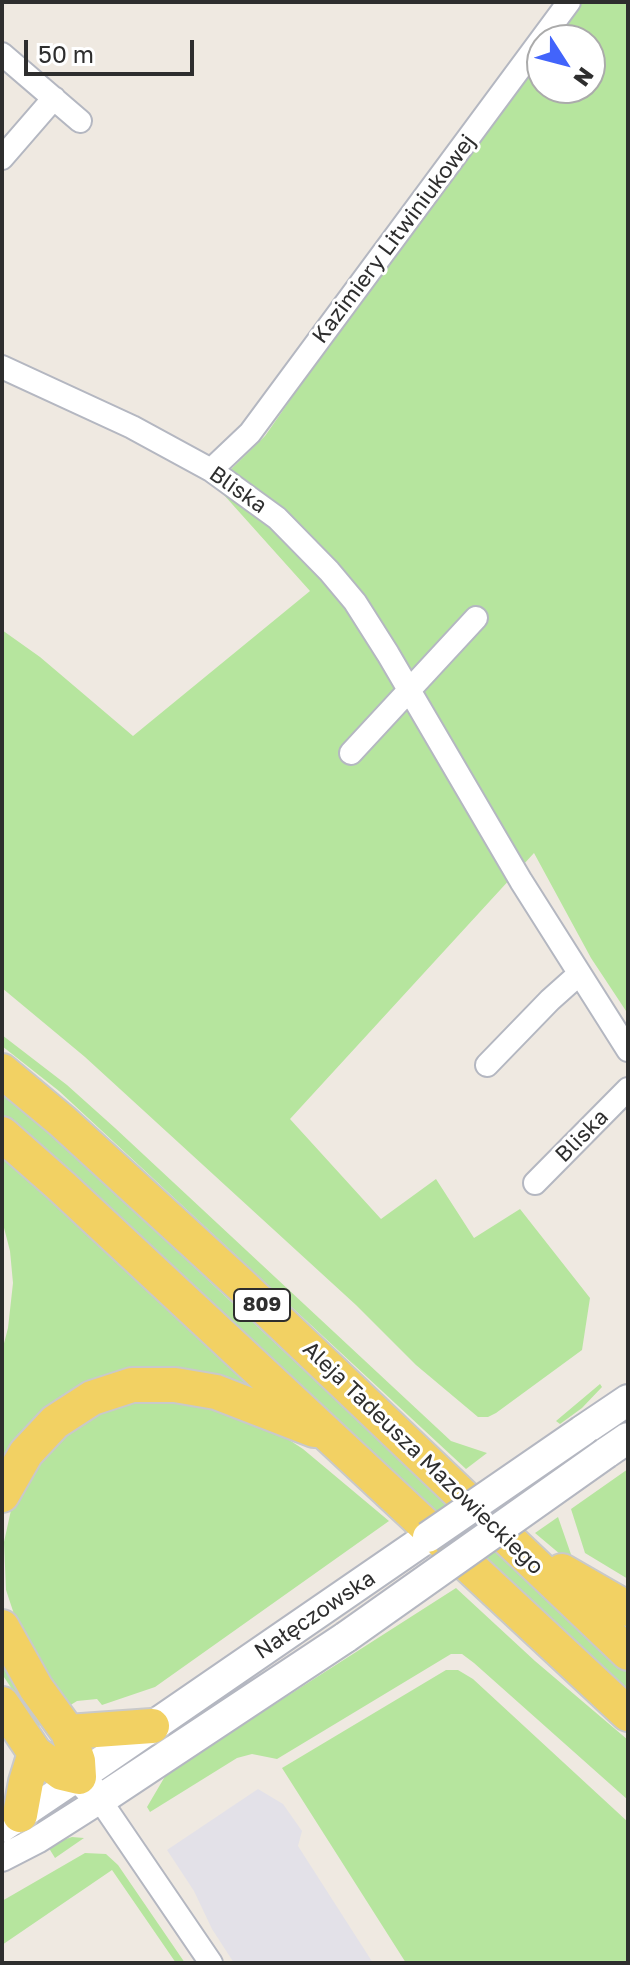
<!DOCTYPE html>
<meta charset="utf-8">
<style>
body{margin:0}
#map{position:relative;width:630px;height:1965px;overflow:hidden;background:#efe9e1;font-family:"Golos Text",sans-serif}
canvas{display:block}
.frame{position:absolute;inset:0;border:4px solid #2e2e2e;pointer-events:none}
.north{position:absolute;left:526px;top:24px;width:80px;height:80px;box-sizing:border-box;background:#fff;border:2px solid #ababab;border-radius:50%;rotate:126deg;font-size:22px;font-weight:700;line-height:32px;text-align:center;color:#2e2e2e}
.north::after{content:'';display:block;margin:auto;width:28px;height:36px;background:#4264fb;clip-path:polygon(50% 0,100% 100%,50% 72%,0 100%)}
.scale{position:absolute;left:24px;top:40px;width:170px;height:36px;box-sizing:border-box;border:4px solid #2e2e2e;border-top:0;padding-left:10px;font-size:24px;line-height:28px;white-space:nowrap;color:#2e2e2e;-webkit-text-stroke:6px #fff;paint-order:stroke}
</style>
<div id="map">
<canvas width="630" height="1965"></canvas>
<div class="frame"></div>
<div class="north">N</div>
<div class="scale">50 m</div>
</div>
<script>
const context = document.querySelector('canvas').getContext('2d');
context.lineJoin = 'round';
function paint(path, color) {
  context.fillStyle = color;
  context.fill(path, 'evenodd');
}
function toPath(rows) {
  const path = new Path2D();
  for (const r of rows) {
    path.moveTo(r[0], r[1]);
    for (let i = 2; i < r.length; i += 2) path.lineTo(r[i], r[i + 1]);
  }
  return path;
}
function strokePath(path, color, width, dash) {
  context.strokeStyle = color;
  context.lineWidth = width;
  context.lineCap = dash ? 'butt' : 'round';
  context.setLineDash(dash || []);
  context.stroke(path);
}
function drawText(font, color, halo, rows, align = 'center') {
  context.font = font + ' "Golos Text",sans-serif';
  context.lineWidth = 6;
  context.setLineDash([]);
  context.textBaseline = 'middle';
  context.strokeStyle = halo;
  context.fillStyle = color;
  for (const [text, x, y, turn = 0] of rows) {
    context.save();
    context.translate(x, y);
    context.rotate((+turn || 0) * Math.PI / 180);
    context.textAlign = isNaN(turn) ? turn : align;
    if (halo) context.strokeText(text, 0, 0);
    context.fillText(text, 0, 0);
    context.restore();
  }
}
const industrial = toPath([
 [258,1789,283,1804,302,1831,298,1846,373,1963,234,1963,212,1929,194,1891,167,1850]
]);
const green = toPath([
 [567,2,628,2,628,1014,591,958,534,853,290,1119,381,1219,436,1179,474,1238,520,1209,590,1298,582,1350,496,1413,488,1417,478,1417,416,1365,356,1305,85,1057,2,988,2,630,40,657,133,736,310,591,215,485,265,436],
 [542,40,590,40,590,88,542,88],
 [2,1035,67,1085,115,1128,451,1441,487,1453,466,1469,59,1091,2,1046],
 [2,1093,45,1127,504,1558,628,1670,628,1696,31,1140,2,1116],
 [2,1150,264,1392,174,1370,2,1464,2,1351,8,1328,13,1283,10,1251,2,1220],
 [600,1384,602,1387,582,1408,560,1424,556,1421],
 [197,1399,274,1430,303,1449,389,1521,155,1687,102,1705,97,1699,77,1701,69,1706,58,1696,20,1632,6,1590,4,1542,13,1501,26,1474,67,1429,120,1402],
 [628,1469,628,1579,585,1553,571,1509],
 [558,1517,574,1563,573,1565,535,1533],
 [456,1588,535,1661,628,1740,628,1800,474,1663,462,1654,451,1654,277,1759,252,1754,237,1758,150,1812,147,1807,167,1773],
 [2,1654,44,1723,37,1727,2,1674],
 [446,1670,458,1670,473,1679,628,1822,628,1963,406,1963,282,1768],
 [72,1837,84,1838,55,1858,47,1845],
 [85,1853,106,1854,118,1865,185,1963,176,1963,112,1870,2,1945,2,1901]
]);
const minor = toPath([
 [2,54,80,121],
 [2,158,54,98],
 [2,367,132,427,211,470,277,518,329,571,355,602,388,654,521,881,628,1050],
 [211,470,250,433,569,2],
 [351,753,476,618],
 [487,1065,550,1000,578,975],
 [535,1183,628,1089],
 [100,1800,211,1963]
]);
const tertiary = toPath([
 [2,1829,79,1777],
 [2,1858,37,1840,100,1800]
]);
const secondary = toPath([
 [582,1431,628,1400],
 [606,1453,628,1438],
 [346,1637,100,1800,79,1777,428,1537]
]);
const primary = toPath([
 [2,1071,62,1121,240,1284,628,1653],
 [2,1134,61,1186,628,1714],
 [2,1495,26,1453,55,1422,92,1398,132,1385,175,1385,216,1392,314,1430],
 [562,1571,628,1609],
 [2,1627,36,1688,68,1732,78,1761,79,1777,62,1773,35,1753,2,1704],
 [68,1732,152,1726],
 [20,1815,26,1782,35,1753]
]);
const secondaryBridge = toPath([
 [428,1537,582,1431],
 [346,1637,606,1453]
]);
const shields = [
 [262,1305,56]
];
const shieldNames = [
 ["809",262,1305]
];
const streetNames = [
 ["Kazimiery Litwiniukowej",394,239,-53],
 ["Bliska",238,490,35],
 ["Bliska",582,1136,-45],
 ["Aleja Tadeusza Mazowieckiego",423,1458,44],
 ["Nałęczowska",315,1615,-34]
];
paint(industrial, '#e3e1e8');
paint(green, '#b6e59e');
strokePath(minor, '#b4b7c1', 26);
strokePath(tertiary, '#b4b7c1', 30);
strokePath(secondary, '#b4b7c1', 34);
strokePath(primary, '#c9c9c9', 38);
strokePath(minor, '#fff', 22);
strokePath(tertiary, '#fff', 26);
strokePath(secondary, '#fff', 30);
strokePath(primary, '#f2d163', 34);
strokePath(secondaryBridge, '#b4b7c1', 34, []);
strokePath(secondaryBridge, '#fff', 30);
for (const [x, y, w] of shields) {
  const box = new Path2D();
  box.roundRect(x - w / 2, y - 16, w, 32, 6);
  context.fillStyle = '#fff';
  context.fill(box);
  strokePath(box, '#2e2e2e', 2);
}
drawText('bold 20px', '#2e2e2e', null, shieldNames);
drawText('22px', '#2e2e2e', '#fff', streetNames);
</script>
